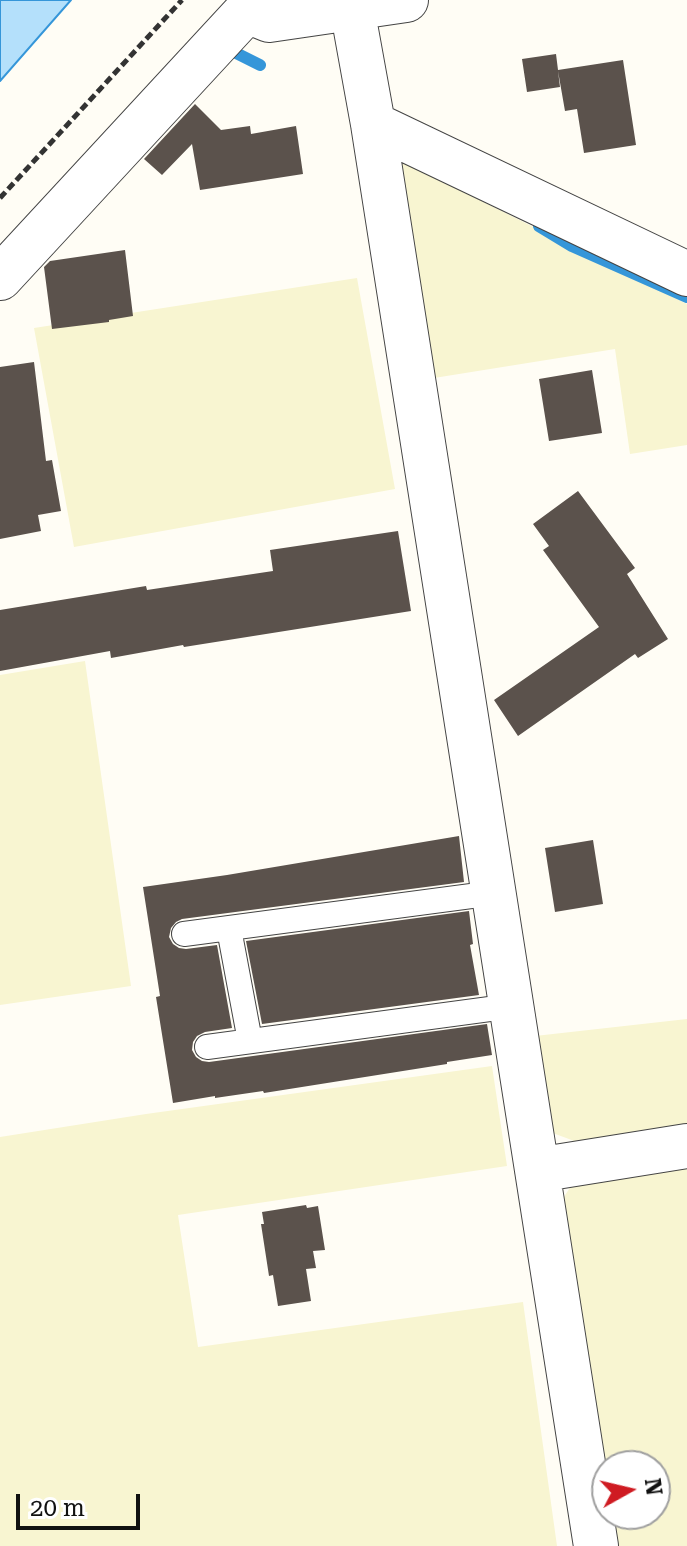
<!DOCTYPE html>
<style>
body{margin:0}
#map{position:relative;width:687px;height:1546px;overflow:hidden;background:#fffdf5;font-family:"Roboto Serif",serif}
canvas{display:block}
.north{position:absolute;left:591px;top:1450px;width:80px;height:80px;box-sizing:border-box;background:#fff;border:2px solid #a0a0a0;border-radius:50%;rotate:82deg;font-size:22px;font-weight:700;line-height:32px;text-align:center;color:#111}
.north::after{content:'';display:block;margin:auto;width:28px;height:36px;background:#cf1b22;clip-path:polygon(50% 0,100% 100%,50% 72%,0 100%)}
.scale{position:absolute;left:16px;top:1494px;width:124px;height:36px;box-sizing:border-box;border:4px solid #111;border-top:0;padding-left:10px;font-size:24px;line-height:28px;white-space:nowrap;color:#111;-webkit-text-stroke:6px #fff;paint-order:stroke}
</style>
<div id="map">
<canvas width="687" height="1546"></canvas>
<div class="north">N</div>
<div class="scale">20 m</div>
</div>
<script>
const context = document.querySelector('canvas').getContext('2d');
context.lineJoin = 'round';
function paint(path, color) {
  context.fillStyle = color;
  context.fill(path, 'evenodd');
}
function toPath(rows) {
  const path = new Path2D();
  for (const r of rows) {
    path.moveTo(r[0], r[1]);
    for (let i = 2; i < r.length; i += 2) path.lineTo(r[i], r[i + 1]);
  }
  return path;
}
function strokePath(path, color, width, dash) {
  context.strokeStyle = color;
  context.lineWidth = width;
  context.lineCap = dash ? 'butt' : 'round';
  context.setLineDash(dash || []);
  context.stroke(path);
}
const farmland = toPath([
 [400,160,687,304,687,445,630,454,615,349,434,378],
 [357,278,395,489,74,547,34,328],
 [85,661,131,986,0,1005,0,675],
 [687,1019,687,1124,577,1142,550,1132,535,1036],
 [492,1066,507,1166,178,1215,198,1347,523,1302,557,1546,0,1546,0,1137,146,1114],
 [687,1166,687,1546,611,1546,558,1206,575,1180],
 [607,1466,655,1466,655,1514,607,1514]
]);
const water = toPath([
 [0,0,71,0,0,81,0,0]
]);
const stream = toPath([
 [234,52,260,65],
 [539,226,572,246,687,297]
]);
const building = toPath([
 [556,54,558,70,623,60,636,145,584,153,577,109,565,111,558,71,560,87,527,92,522,59],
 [195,104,221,130,250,126,251,134,296,126,303,174,200,190,192,144,162,175,144,159],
 [125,250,133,316,109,320,109,322,52,329,44,267,50,261],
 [34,362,46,461,52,460,61,511,38,515,41,531,0,539,0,367],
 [592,370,602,433,549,441,539,379],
 [578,491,635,568,627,574,668,639,638,658,635,654,518,736,494,700,599,627,543,550,549,546,533,524],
 [398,531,411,611,184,647,183,645,111,658,110,651,0,671,0,610,146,586,147,590,273,571,270,550],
 [459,836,464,882,182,919,176,922,171,928,169,937,173,944,179,948,186,949,217,945,232,1028,205,1032,197,1036,193,1042,192,1050,196,1057,202,1061,209,1062,487,1024,492,1055,447,1062,447,1064,264,1093,263,1091,215,1098,215,1096,173,1103,156,997,160,996,143,887,227,875],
 [593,840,603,904,555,912,545,848],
 [469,911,473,944,470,945,479,995,262,1024,246,941],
 [306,1205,307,1208,318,1206,325,1250,313,1251,316,1268,306,1269,311,1301,278,1306,273,1275,269,1276,261,1224,264,1224,262,1212]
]);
const path = toPath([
 [0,198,182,0]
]);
const lane = toPath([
 [229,929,250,1041],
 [184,934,494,893],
 [207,1047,512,1006]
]);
const street = toPath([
 [352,8,373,124,596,1546],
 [247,11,269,20,406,0],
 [373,124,687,274],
 [0,278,257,0],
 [537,1170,687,1146]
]);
paint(farmland, '#f8f5d1');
paint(water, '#b4e0fb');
strokePath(water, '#3596d9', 2);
strokePath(stream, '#3596d9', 12);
paint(building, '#5b524c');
strokePath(lane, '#444', 26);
strokePath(street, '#444', 46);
strokePath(path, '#333', 5, [8, 4]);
strokePath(lane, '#fff', 24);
strokePath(street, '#fff', 44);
</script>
